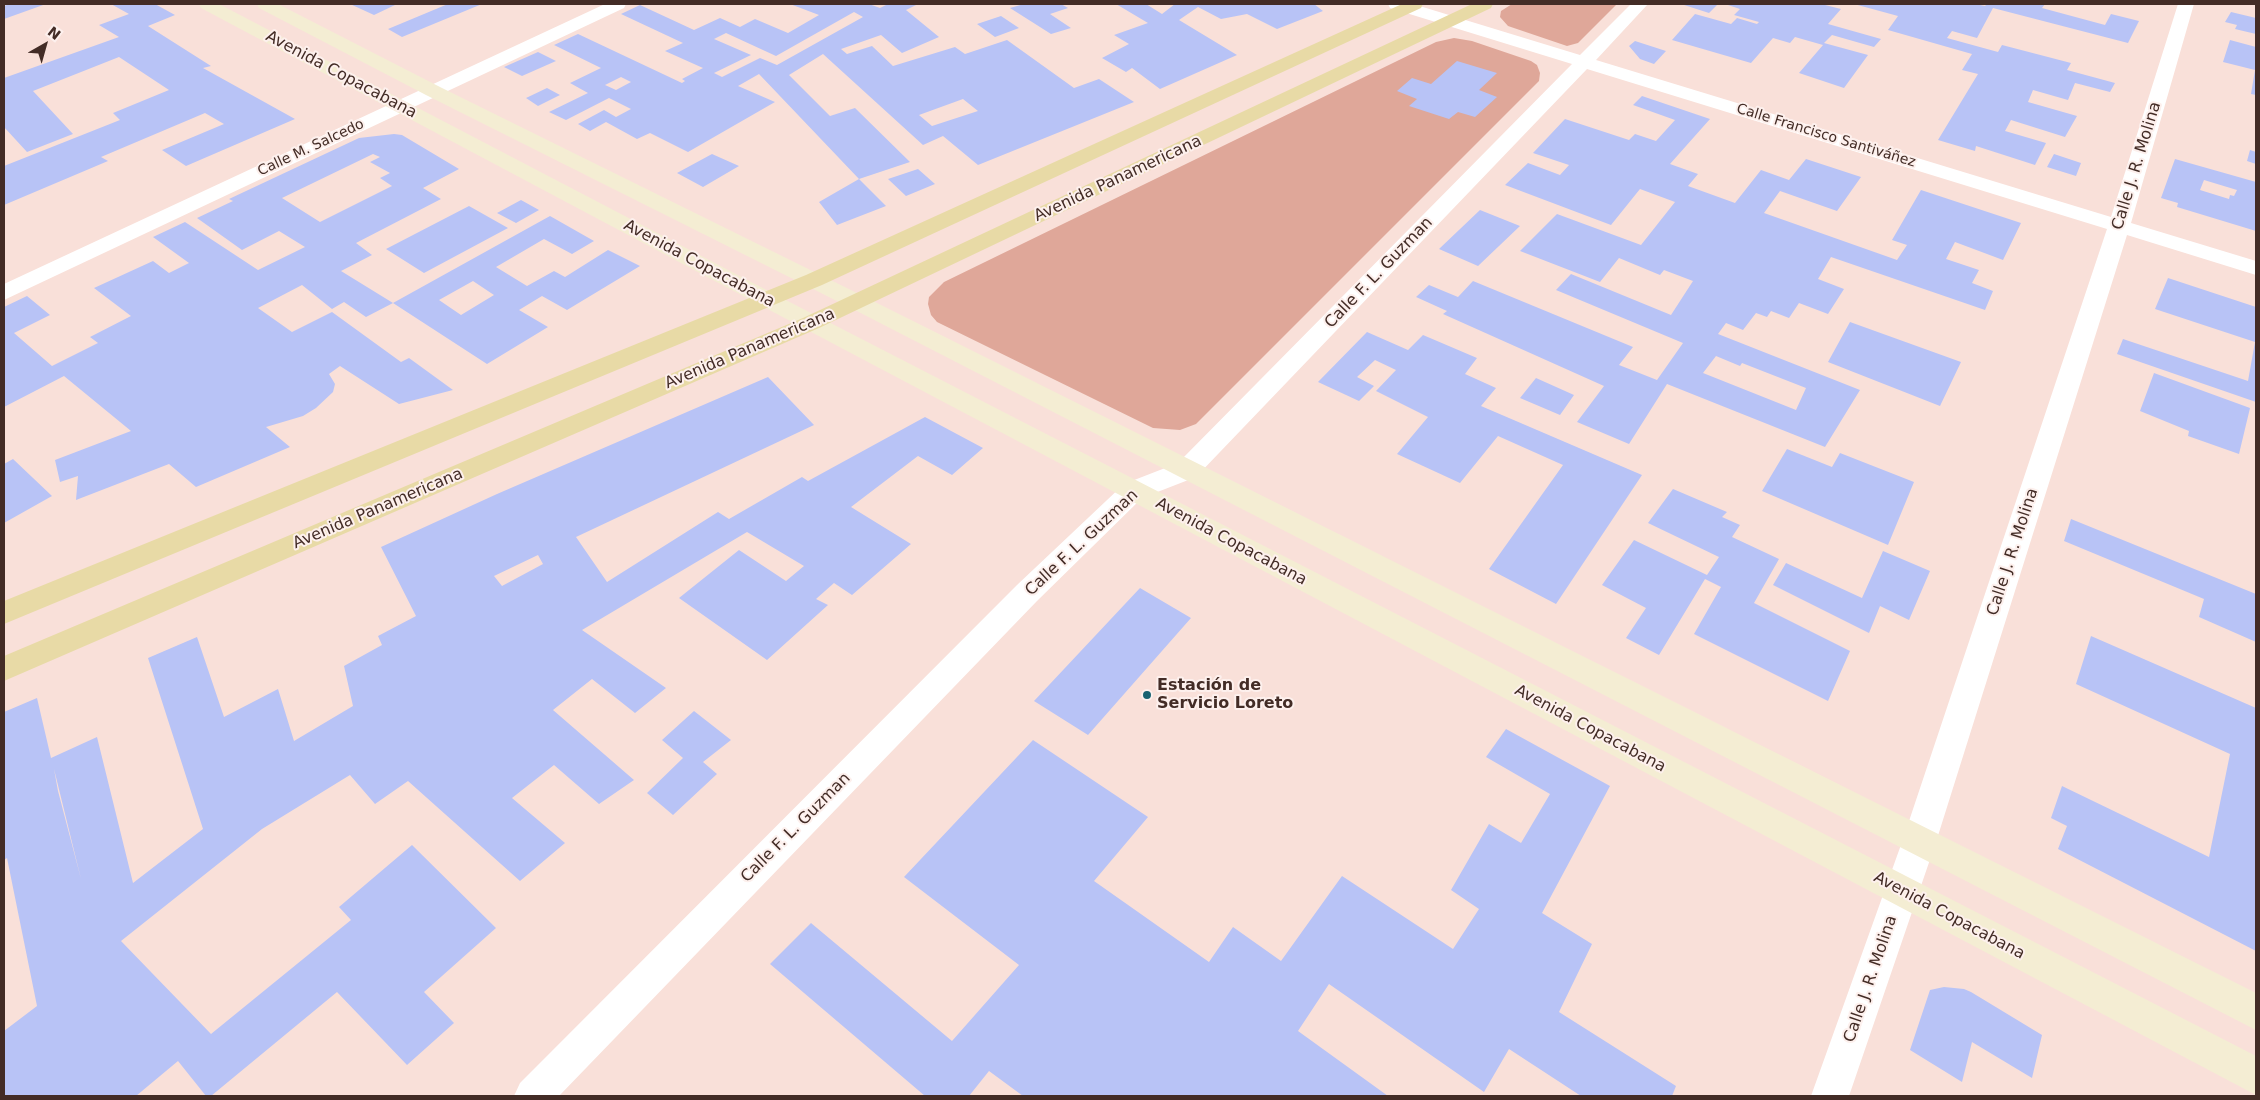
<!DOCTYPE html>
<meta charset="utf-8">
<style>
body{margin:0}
#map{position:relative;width:2260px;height:1100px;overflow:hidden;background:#f9e0d9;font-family:"DejaVu Sans",sans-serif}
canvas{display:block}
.frame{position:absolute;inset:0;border:5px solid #432c26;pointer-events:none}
.north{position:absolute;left:20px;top:20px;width:50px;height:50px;-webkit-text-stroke:4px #fdf0ed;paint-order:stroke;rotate:38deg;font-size:14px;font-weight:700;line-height:20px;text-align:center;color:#432c26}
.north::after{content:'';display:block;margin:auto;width:18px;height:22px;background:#432c26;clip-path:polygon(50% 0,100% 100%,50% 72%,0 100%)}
</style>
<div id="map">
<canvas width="2260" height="1100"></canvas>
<div class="frame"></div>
<div class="north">N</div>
</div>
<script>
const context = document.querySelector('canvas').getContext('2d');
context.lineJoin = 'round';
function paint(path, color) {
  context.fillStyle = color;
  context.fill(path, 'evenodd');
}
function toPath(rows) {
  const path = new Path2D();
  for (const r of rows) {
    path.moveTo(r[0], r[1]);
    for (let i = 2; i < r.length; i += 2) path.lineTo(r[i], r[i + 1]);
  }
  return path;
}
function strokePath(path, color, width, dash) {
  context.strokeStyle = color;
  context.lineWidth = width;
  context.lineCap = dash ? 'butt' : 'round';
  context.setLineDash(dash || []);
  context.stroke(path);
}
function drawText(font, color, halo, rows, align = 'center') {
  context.font = font + ' "DejaVu Sans",sans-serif';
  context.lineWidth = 4;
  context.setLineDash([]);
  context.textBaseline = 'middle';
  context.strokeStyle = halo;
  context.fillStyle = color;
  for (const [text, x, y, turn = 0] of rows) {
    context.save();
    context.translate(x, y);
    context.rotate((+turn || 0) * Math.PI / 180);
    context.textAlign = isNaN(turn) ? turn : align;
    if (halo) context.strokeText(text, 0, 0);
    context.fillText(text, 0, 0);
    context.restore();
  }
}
const green = toPath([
 [1512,4,1617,4,1578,43,1567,46,1508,26,1500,17,1501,11],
 [1454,38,1472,41,1531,61,1537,65,1540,73,1539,81,1196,424,1180,430,1153,428,937,322,931,315,928,304,929,297,944,282,1436,42]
]);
const building = toPath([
 [10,4,46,4,4,19,4,6],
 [111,4,155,4,175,15,148,26,211,66,203,68,295,119,186,166,162,150,224,124,205,113,101,157,108,161,4,205,4,166,120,120,113,113,169,90,119,57,33,91,73,134,27,152,4,127,4,78,119,37,99,25,129,14],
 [350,4,391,4,395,5,374,15],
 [448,4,482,4,402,37,388,29],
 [790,4,869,4,880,8,888,4,918,4,906,10,939,37,902,53,881,35,841,49,847,54,872,46,893,66,955,47,965,54,1007,40,1074,88,1099,79,1134,102,978,165,943,136,923,145,823,54,789,75,830,116,855,108,910,162,859,179,759,74,738,86,775,102,688,152,650,133,637,139,606,122,590,131,578,124,604,110,616,117,631,109,609,98,566,120,549,112,588,93,570,83,601,68,554,45,578,34,682,83,685,81,682,79,703,68,665,51,683,43,621,14,640,5,694,30,720,18,740,27,755,19,788,33,819,15],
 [854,12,863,17,777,65,760,58,722,77,714,73,751,55,714,39,726,33,776,56],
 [621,77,631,82,616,90,605,85],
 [963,99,978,111,932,126,919,115],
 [1024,4,1061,4,1068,8,1050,14,1071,28,1051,34,1010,8],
 [1116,4,1146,4,1162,14,1175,4,1314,4,1323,11,1277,29,1247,14,1221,19,1198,7,1179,20,1237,55,1160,89,1132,68,1126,72,1102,58,1129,44,1114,35,1148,23],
 [1681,4,1718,4,1709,13],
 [1725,4,1821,4,1841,9,1828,24,1881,39,1874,47,1832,35,1824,43,1868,55,1844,88,1799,73,1823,45,1795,37,1790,43,1773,38,1751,63,1672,40,1695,14,1731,24,1737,18,1757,24,1759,22,1734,15,1740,9],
 [1854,4,1975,4,1985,6,1987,4,2045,4,2042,8,2105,25,2111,14,2139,21,2128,43,1993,8,1977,38,1952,31,1947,38,1998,52,2002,45,2071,63,2067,70,2115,83,2110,92,2075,83,2068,100,2033,90,2028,102,2077,116,2065,137,2011,120,2005,131,2046,143,2035,165,1976,146,1975,151,1938,140,1978,74,1962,70,1972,54,1888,30,1898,16],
 [2231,12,2256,18,2256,34,2235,29,2237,25,2225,22],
 [1001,16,1019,28,995,37,977,24],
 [2230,40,2256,47,2256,95,2251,94,2255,70,2223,62],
 [1635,41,1666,51,1654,64,1640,59,1629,46],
 [538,52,556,61,522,76,504,67],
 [1457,61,1497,73,1479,90,1497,97,1475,117,1458,112,1449,119,1409,106,1417,99,1397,91,1412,78,1431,84],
 [547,88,560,95,538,106,526,98],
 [1642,96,1710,119,1670,164,1698,174,1688,186,1735,203,1761,170,1789,180,1806,159,1861,177,1837,211,1780,191,1764,213,1897,260,1907,245,1892,240,1921,190,2021,223,2003,260,1955,242,1946,259,1979,270,1972,283,1993,291,1985,310,1831,257,1818,279,1844,289,1828,314,1799,303,1789,318,1771,311,1767,317,1756,313,1743,330,1726,323,1718,334,1860,390,1825,447,1667,384,1629,444,1577,422,1604,386,1443,314,1447,311,1416,297,1429,285,1458,297,1473,281,1633,347,1619,365,1657,380,1683,343,1556,290,1571,274,1671,315,1693,281,1664,270,1660,275,1619,258,1600,282,1520,251,1557,214,1641,245,1675,202,1640,189,1611,225,1505,185,1528,163,1560,175,1569,165,1533,153,1565,119,1629,140,1635,134,1656,141,1675,120,1633,105],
 [1716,356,1740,366,1742,363,1806,388,1796,410,1703,373],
 [394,134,402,135,459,169,423,188,441,199,356,243,372,255,341,271,393,303,366,317,344,302,332,309,302,285,258,308,292,332,332,312,401,362,409,358,453,390,399,404,340,366,329,374,335,384,333,392,316,408,303,416,266,427,290,447,196,487,169,464,76,500,78,476,60,482,55,460,131,431,64,376,4,407,4,307,27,296,50,315,14,333,52,366,98,343,90,337,131,316,94,288,153,261,169,273,189,263,153,237,185,222,258,270,305,247,279,231,242,250,197,218,233,201,229,199,359,138],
 [373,154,380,157,370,162,390,173,380,178,392,186,320,222,282,198],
 [2250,150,2256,152,2256,164,2247,161],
 [712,154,739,166,703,187,677,173],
 [2054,154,2081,163,2076,176,2047,167],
 [2175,159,2256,182,2256,231,2177,207,2178,203,2161,198],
 [2204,180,2237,190,2234,196,2230,195,2229,199,2200,190],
 [918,169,935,184,906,196,888,179],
 [859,179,886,206,837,225,819,202],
 [521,200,539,210,516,223,497,213],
 [469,206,508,228,424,273,386,249],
 [1480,210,1520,226,1478,266,1439,249],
 [550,216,594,241,572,254,544,239,496,267,527,286,554,271,565,277,608,250,640,266,567,310,542,296,519,310,548,327,487,364,393,303],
 [473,281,494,295,461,315,439,300],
 [2168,278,2256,307,2256,402,2117,354,2123,339,2248,381,2255,342,2155,309],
 [1850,322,1961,362,1940,406,1828,362],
 [1367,332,1408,350,1423,335,1477,358,1465,374,1496,388,1481,406,1642,475,1556,604,1489,569,1563,465,1498,436,1460,483,1397,454,1428,417,1376,391,1396,370,1375,360,1357,377,1374,386,1359,401,1318,382],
 [2154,373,2250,408,2239,454,2188,436,2189,431,2140,411],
 [768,377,814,425,576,537,607,582,718,512,729,519,802,477,808,481,925,417,983,448,952,475,918,456,851,507,911,544,852,595,834,583,816,599,828,605,767,660,679,598,739,550,786,581,804,566,747,532,582,630,666,688,635,713,592,679,553,710,634,780,599,804,554,765,512,798,565,843,520,881,408,781,375,804,350,775,262,829,121,941,211,1034,351,920,339,907,412,845,496,928,424,992,454,1023,407,1065,337,992,211,1096,206,1096,178,1061,136,1096,4,1096,4,1031,37,1006,7,858,4,860,4,712,37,698,51,758,97,737,133,883,203,829,148,658,197,637,224,717,278,689,294,741,353,706,344,666,382,645,378,636,416,616,381,547,497,494],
 [538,555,543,564,502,586,494,576],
 [54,769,81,879,58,791],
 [1536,378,1574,395,1560,415,1520,398],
 [1787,449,1832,467,1840,453,1914,482,1888,545,1762,491],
 [13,459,52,496,4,523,4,464],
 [1673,489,1727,512,1722,517,1740,525,1732,537,1779,559,1754,603,1850,651,1828,701,1694,634,1721,587,1705,579,1659,655,1626,638,1646,608,1602,585,1634,540,1707,575,1719,557,1648,523],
 [2071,519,2256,594,2256,642,2199,617,2204,599,2064,541],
 [1883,551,1930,571,1909,620,1880,606,1869,633,1773,585,1786,563,1862,598],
 [1140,588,1191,618,1088,735,1034,701],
 [2091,636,2256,708,2256,951,2058,849,2067,826,2051,818,2062,786,2209,857,2230,754,2076,684],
 [694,711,731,740,703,762,717,774,673,815,647,793,683,758,662,740],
 [1506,729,1610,786,1542,913,1592,944,1559,1012,1676,1086,1672,1096,1581,1096,1509,1049,1484,1092,1329,984,1298,1031,1388,1096,1023,1096,989,1071,969,1096,925,1096,770,964,811,923,952,1041,1019,965,904,877,1033,740,1148,817,1094,881,1209,962,1233,927,1281,961,1342,876,1453,949,1479,909,1451,890,1489,824,1521,843,1550,794,1486,757],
 [1944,987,1964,989,1971,992,2042,1035,2032,1078,1972,1042,1962,1082,1910,1050,1930,990]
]);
const street = toPath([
 [605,4,626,4,624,8,4,300,4,284,605,4],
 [1388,4,1413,4,1580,55,1631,4,1648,4,1596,60,2111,217,2178,4,2194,4,2131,223,2256,261,2256,275,2127,235,1936,842,1849,1096,1811,1096,1902,842,2107,229,1587,69,1196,477,1142,498,1037,601,559,1096,514,1096,520,1083,1017,585,1124,484,1178,463,1572,64,1390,8,1388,4]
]);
const secondary = toPath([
 [199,4,219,4,776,295,2256,1056,2256,1095,760,305,201,8,199,4],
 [257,4,278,4,440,87,865,297,2256,993,2256,1030,849,307,426,95,259,8,257,4]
]);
const primary = toPath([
 [1402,4,1423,4,1421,8,822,285,4,624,4,601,806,275,1402,4],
 [1472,4,1493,4,1491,8,819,328,4,681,4,656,803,318,1472,4]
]);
const markers = [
 [1147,695,5,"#196271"]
];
const farStreetnames = [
 ["Calle Francisco Santiváñez",1826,136,17],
 ["Calle M. Salcedo",311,148,-25]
];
const streetNames = [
 ["Avenida Copacabana",341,75,28],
 ["Calle J. R. Molina",2137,166,-73],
 ["Avenida Panamericana",1118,179,-25],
 ["Avenida Copacabana",699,264,28],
 ["Calle F. L. Guzman",1379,273,-46],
 ["Avenida Panamericana",750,349,-23],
 ["Avenida Panamericana",378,509,-23],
 ["Avenida Copacabana",1231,542,28],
 ["Calle F. L. Guzman",1082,543,-43],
 ["Calle J. R. Molina",2013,552,-72],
 ["Avenida Copacabana",1590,729,28],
 ["Calle F. L. Guzman",796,828,-45],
 ["Avenida Copacabana",1949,916,28],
 ["Calle J. R. Molina",1871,979,-71]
];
const poiNames = [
 ["Estación de",1157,686],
 ["Servicio Loreto",1157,704]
];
paint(green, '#dfa799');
paint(building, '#b8c3f6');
paint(street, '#fff');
paint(secondary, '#f4edd3');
paint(primary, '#e8daa6');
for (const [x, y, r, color] of markers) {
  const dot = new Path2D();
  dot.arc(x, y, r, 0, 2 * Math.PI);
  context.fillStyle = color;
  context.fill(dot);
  strokePath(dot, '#fdf0ed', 2);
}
drawText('14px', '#432c26', '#fdf0ed', farStreetnames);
drawText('16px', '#432c26', '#fdf0ed', streetNames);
drawText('bold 16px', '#432c26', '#fdf0ed', poiNames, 'left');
</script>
